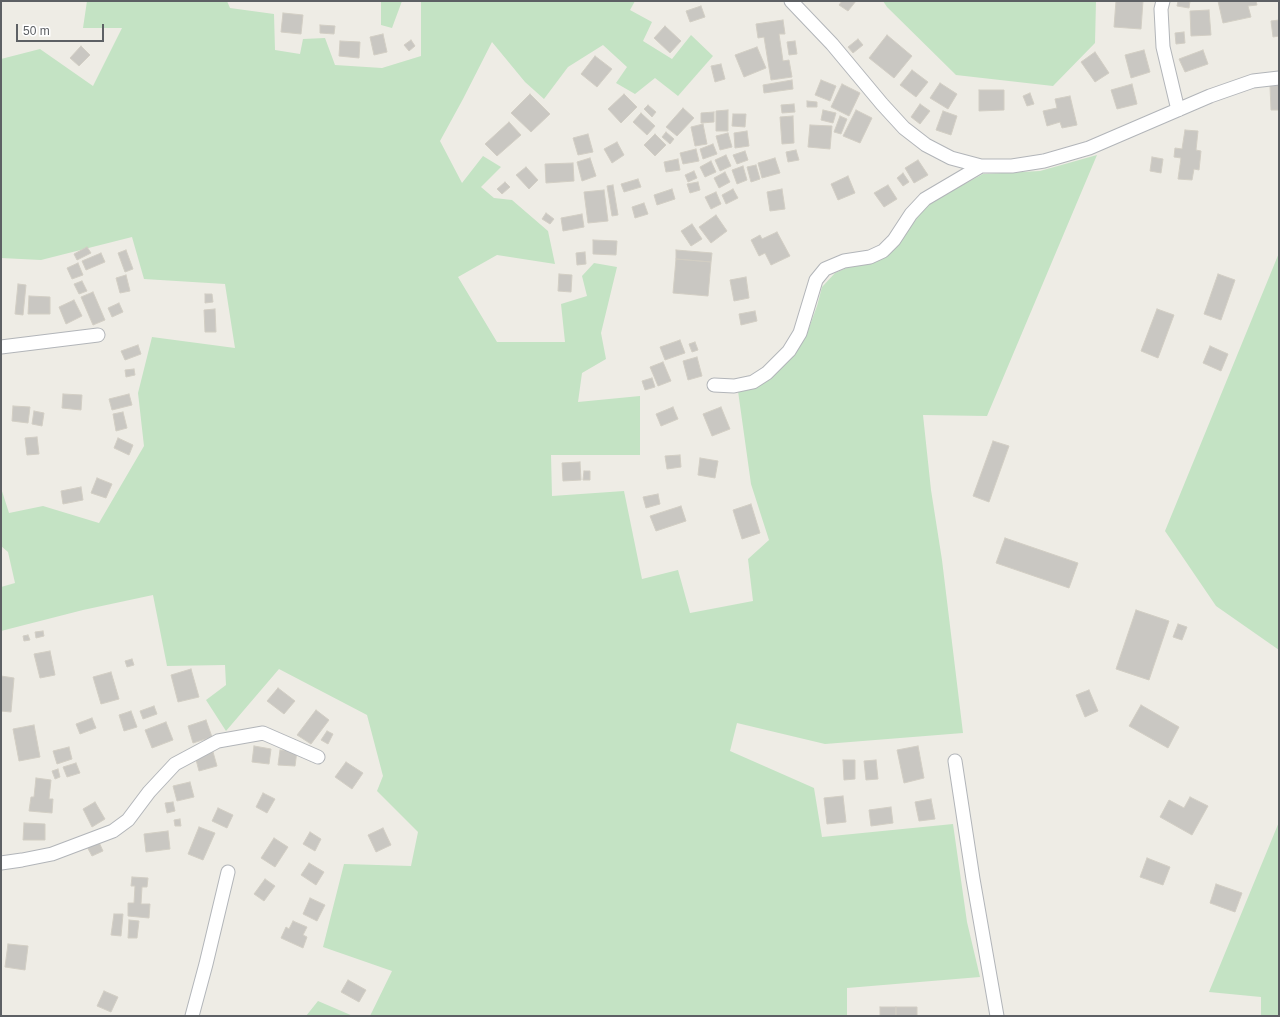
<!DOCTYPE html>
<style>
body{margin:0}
#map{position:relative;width:1280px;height:1017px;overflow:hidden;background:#eeece5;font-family:Arial,sans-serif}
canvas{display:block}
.frame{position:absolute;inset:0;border:2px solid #5d6064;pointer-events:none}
.scale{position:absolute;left:16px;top:24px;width:88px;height:18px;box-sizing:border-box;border:2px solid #5d6064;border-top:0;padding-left:5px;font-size:12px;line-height:14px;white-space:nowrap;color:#5d6064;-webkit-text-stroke:3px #fff;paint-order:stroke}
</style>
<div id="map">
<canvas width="1280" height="1017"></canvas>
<div class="frame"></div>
<div class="scale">50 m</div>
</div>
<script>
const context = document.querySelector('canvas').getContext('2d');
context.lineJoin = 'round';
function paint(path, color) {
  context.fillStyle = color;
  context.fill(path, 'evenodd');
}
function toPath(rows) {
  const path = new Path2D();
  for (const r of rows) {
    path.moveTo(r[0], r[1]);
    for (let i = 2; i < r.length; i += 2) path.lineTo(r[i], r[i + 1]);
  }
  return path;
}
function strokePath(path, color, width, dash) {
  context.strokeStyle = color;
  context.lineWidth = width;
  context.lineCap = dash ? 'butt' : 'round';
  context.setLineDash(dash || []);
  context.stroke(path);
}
const green = toPath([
 [87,1,227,1,230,8,274,14,275,50,300,54,303,39,325,38,335,65,382,68,421,56,421,2,419,1,635,1,630,10,652,22,643,41,672,59,691,35,713,56,678,96,655,78,635,94,616,83,627,67,603,45,568,67,544,99,525,82,492,42,463,99,440,141,462,183,483,156,501,167,481,187,494,198,512,200,548,231,555,264,497,255,458,277,497,342,565,342,561,304,587,296,582,276,594,263,617,267,601,333,606,359,582,373,578,402,640,396,640,455,551,455,552,496,624,491,642,579,678,570,690,613,753,601,748,559,769,540,751,484,738,391,772,376,792,357,806,336,817,306,822,287,835,273,849,267,880,260,897,246,927,204,983,174,1040,171,1097,155,987,416,923,415,931,490,942,560,963,733,825,744,737,723,730,751,814,788,822,837,953,824,967,922,980,977,847,988,847,1016,370,1016,392,971,323,947,344,864,411,866,418,832,377,791,383,776,367,715,279,669,226,731,206,700,226,685,225,665,167,666,153,595,83,610,1,631,1,587,15,583,8,552,1,546,1,488,9,513,43,506,99,523,144,446,138,393,152,337,235,348,225,284,144,279,132,237,41,260,1,258,1,59,40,49,93,86,122,28,83,28],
 [381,1,402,1,392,28,381,25],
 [883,1,1096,1,1095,43,1053,86,956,75,887,7],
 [1279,253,1279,650,1216,606,1165,531],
 [1279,822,1279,1016,1261,1016,1261,997,1209,992],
 [318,1001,353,1016,306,1016]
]);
const building = toPath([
 [842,1,856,1,848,11,839,5,842,1],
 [1116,1,1143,1,1141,29,1114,27,1116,1],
 [1178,1,1190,1,1189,8,1177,6,1178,1],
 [1218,1,1256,1,1257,5,1248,6,1251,17,1223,23,1218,1],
 [701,6,705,17,690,22,686,11,701,6],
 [1209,10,1211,35,1191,36,1190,11,1209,10],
 [283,13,303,15,301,34,281,32,283,13],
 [783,20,785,34,779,34,783,61,789,60,792,77,771,80,764,37,758,38,756,24,783,20],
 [1279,20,1279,36,1273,37,1271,21,1279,20],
 [320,25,335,26,334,34,320,33,320,25],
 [665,26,681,41,670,53,654,38,665,26],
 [1184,32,1185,43,1176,44,1175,33,1184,32],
 [383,34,387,52,374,55,370,37,383,34],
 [887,35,912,56,894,78,869,58,887,35],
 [858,39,863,45,853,53,848,47,858,39],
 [411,40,415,46,409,51,404,45,411,40],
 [340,41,360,42,359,58,339,56,340,41],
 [795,41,797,54,789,55,787,42,795,41],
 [81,46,90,55,79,66,70,58,81,46],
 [757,47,766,68,744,77,735,55,757,47],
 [1144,50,1150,72,1131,78,1125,55,1144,50],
 [1203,50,1208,64,1185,72,1179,59,1203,50],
 [1095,52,1109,73,1095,82,1081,62,1095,52],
 [595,56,612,69,597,87,581,74,595,56],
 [721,64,725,79,715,82,711,66,721,64],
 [912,70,928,82,916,97,900,85,912,70],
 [792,80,793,89,764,93,763,85,792,80],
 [821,80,836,86,830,101,815,95,821,80],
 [940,83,957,94,948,109,930,98,940,83],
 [842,84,860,93,849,116,831,107,842,84],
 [1132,84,1137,104,1117,109,1111,90,1132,84],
 [1279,85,1279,110,1271,110,1270,86,1279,85],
 [979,90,1004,90,1004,110,979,111,979,90],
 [1030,93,1034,104,1027,106,1023,96,1030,93],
 [530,94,550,114,531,132,511,113,530,94],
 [624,94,637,107,621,123,608,109,624,94],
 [1070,96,1077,125,1062,128,1060,122,1047,126,1043,111,1057,108,1055,99,1070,96],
 [807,101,817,102,817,107,807,107,807,101],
 [794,104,795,112,782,113,781,105,794,104],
 [920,104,930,111,920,124,911,117,920,104],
 [648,105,656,112,652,117,644,109,648,105],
 [683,108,694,118,677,136,666,127,683,108],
 [728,110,728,131,716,131,716,111,728,110],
 [823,110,836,113,833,123,821,120,823,110],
 [856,110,872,118,860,143,843,136,856,110],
 [943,111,957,116,951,135,936,130,943,111],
 [714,112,714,122,701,123,701,113,714,112],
 [641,113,655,126,647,135,633,122,641,113],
 [733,114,746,114,745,127,732,126,733,114],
 [793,116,794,143,782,144,780,117,793,116],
 [840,116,847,119,841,134,834,132,840,116],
 [509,122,521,135,497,156,485,144,509,122],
 [703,124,707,144,695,146,691,127,703,124],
 [810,125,832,126,830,149,808,147,810,125],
 [1185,130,1198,131,1196,150,1201,151,1199,170,1194,169,1192,180,1178,179,1181,158,1174,157,1175,148,1182,149,1185,130],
 [747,131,749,146,735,148,734,133,747,131],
 [666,132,674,139,670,144,662,137,666,132],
 [728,133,732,147,720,150,716,136,728,133],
 [588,134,593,152,578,155,573,138,588,134],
 [655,134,666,145,655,156,644,145,655,134],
 [617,142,624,155,612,163,604,149,617,142],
 [713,144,717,154,703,159,700,149,713,144],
 [696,149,699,161,683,164,680,153,696,149],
 [796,150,799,160,788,162,786,152,796,150],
 [745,151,748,160,737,164,733,155,745,151],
 [726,155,731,166,720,171,715,160,726,155],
 [1152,157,1163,159,1161,173,1150,171,1152,157],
 [590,158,596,176,582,181,577,162,590,158],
 [775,158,780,173,762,178,758,163,775,158],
 [678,159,680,170,666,172,664,162,678,159],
 [918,160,928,175,914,183,905,168,918,160],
 [711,161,716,172,705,177,700,167,711,161],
 [573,163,574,181,546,183,545,164,573,163],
 [756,165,760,179,751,182,747,167,756,165],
 [743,166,747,180,737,184,732,170,743,166],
 [526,167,538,180,529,189,516,175,526,167],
 [694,171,697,178,688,182,685,175,694,171],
 [725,172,730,182,719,188,714,178,725,172],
 [903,173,909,182,903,186,897,178,903,173],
 [848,176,855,193,838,200,831,184,848,176],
 [638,179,641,187,624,192,621,184,638,179],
 [505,182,510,187,502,194,497,189,505,182],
 [698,182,700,190,690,193,687,184,698,182],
 [613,185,618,215,612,216,607,186,613,185],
 [888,185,897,199,884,207,874,193,888,185],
 [672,189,675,199,657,205,654,195,672,189],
 [733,189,738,198,726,204,722,195,733,189],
 [782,189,785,209,770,211,767,192,782,189],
 [604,190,608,221,588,223,584,192,604,190],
 [716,192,721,204,711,209,705,197,716,192],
 [644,203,648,214,635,218,632,207,644,203],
 [546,213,554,219,550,224,542,219,546,213],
 [582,214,584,227,563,231,561,218,582,214],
 [716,215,727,231,711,243,699,227,716,215],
 [692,224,702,239,691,246,681,231,692,224],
 [777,232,790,256,771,265,765,253,759,256,751,240,760,235,762,239,777,232],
 [593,240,617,241,616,255,593,254,593,240],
 [87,247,91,253,77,260,74,254,87,247],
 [126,250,133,269,125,272,118,253,126,250],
 [676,250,712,253,711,262,676,259,676,250],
 [585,252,586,264,577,265,576,253,585,252],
 [101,253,105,262,86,270,82,261,101,253],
 [676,259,711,262,708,296,673,293,676,259],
 [78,263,83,275,72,279,67,268,78,263],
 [559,274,572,275,571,292,558,291,559,274],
 [1218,274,1235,280,1221,320,1204,314,1218,274],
 [126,275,130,291,120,293,116,278,126,275],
 [746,277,749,298,734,301,730,280,746,277],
 [82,281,87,291,79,294,74,284,82,281],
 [18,284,26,285,23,315,15,314,18,284],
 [93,292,105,320,93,325,81,297,93,292],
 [205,294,212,294,213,302,205,303,205,294],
 [29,296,50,297,50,314,28,314,29,296],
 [74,300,82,316,66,324,59,307,74,300],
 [119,303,123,312,112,317,108,308,119,303],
 [215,309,216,332,205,332,204,310,215,309],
 [1157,309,1174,315,1158,358,1141,351,1157,309],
 [755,311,757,321,741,325,739,314,755,311],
 [680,340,685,353,665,360,660,347,680,340],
 [695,342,698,350,692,352,689,344,695,342],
 [138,345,141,354,125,360,121,351,138,345],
 [1210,346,1228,354,1221,371,1203,363,1210,346],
 [697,357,702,376,688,380,683,361,697,357],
 [663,362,671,381,658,386,650,367,663,362],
 [134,369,135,375,126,377,125,370,134,369],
 [652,378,655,387,645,390,642,381,652,378],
 [63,394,82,395,81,410,62,408,63,394],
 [129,394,132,405,112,410,109,399,129,394],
 [13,406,30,407,28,423,12,421,13,406],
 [673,407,678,419,661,426,656,414,673,407],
 [721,407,730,429,712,436,703,414,721,407],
 [34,411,44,413,42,426,32,424,34,411],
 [123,412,127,428,116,431,113,414,123,412],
 [37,437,39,454,27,455,25,438,37,437],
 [118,438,133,445,129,455,114,448,118,438],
 [993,441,1009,446,989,502,973,496,993,441],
 [680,455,681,467,667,469,665,456,680,455],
 [700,458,718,461,715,478,698,475,700,458],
 [580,462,581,480,563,481,562,463,580,462],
 [584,471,590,471,590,480,583,480,584,471],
 [97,478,112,484,106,498,91,493,97,478],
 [81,487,83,500,63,504,61,491,81,487],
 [658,494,660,504,646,508,643,497,658,494],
 [751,504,760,533,742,539,733,510,751,504],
 [681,506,686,521,656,531,650,516,681,506],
 [1005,538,1078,563,1069,588,996,563,1005,538],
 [1136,610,1169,621,1149,680,1116,669,1136,610],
 [1178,624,1187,627,1182,640,1173,637,1178,624],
 [43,631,44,636,36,638,35,632,43,631],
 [28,635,30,640,24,641,23,636,28,635],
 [50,651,55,675,40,678,34,654,50,651],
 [132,659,134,665,127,667,125,661,132,659],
 [191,669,199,697,178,702,171,675,191,669],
 [111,672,119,699,101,704,93,677,111,672],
 [1,676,14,678,11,712,1,711,1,676],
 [278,688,295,701,284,714,267,701,278,688],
 [1089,690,1098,711,1085,717,1076,695,1089,690],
 [1141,705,1179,727,1168,748,1129,726,1141,705],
 [154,706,157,714,143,719,140,711,154,706],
 [316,710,329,720,311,744,297,735,316,710],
 [131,711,137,727,124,731,119,715,131,711],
 [92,718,96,728,80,734,76,724,92,718],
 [206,720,212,737,193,743,188,726,206,720],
 [166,722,173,740,152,748,145,730,166,722],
 [34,725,40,757,19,761,13,729,34,725],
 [327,731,333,734,328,744,321,740,327,731],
 [254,746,271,749,269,764,252,762,254,746],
 [918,746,924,778,904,783,897,750,918,746],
 [69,747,72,759,57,764,53,751,69,747],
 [280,750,297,751,295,766,278,765,280,750],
 [213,752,217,766,199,771,195,756,213,752],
 [843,760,855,760,855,779,844,780,843,760],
 [876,760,878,779,866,780,864,761,876,760],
 [346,762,363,773,352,789,335,777,346,762],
 [76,763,80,773,67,777,63,767,76,763],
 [58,769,60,777,55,779,52,771,58,769],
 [36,778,51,780,49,799,53,799,52,813,29,811,31,797,34,797,36,778],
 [190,782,194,797,177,801,173,786,190,782],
 [263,793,275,799,267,813,256,807,263,793],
 [843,796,846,822,827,824,824,798,843,796],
 [1190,797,1208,806,1192,835,1160,817,1169,800,1184,808,1190,797],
 [931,799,935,819,919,821,915,802,931,799],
 [95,802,105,819,92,827,83,809,95,802],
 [173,802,175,811,167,813,165,803,173,802],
 [891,807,893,823,871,826,869,810,891,807],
 [218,808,233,815,227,828,212,821,218,808],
 [180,819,181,826,175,826,174,820,180,819],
 [24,823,45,824,45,840,23,840,24,823],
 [199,827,215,833,203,860,188,854,199,827],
 [383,828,391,845,376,852,368,835,383,828],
 [168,831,170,849,146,852,144,834,168,831],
 [310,832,321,839,315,851,303,844,310,832],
 [274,838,288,847,275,867,261,858,274,838],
 [98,840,103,851,92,856,86,845,98,840],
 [1147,858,1170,867,1163,885,1140,877,1147,858],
 [309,863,324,872,316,885,301,875,309,863],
 [132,877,148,878,147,887,142,887,141,904,150,904,149,918,128,916,128,903,134,903,135,886,131,886,132,877],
 [265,879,275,886,264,901,254,894,265,879],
 [1216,884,1242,893,1235,912,1210,903,1216,884],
 [310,898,325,905,317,921,303,914,310,898],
 [114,914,123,914,121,936,111,935,114,914],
 [129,920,139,921,137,938,128,938,129,920],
 [293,921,307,927,303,935,307,937,303,948,281,938,286,927,289,929,293,921],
 [8,944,28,946,25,970,5,967,8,944],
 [348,980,366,990,359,1002,341,992,348,980],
 [104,991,118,997,111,1012,97,1006,104,991],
 [880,1007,896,1007,896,1016,880,1016,880,1007],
 [896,1007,917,1007,917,1016,896,1016,896,1007]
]);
const street = toPath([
 [791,1,832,44,882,104,904,128,926,145,951,158,981,166,1012,166,1044,161,1089,148,1210,96,1253,81,1279,78],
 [1163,1,1161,9,1163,47,1178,110],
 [1,347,98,335],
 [714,385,734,386,753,382,767,373,789,351,800,333,816,280,825,269,844,261,870,257,883,251,894,240,911,214,925,199,981,166],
 [955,761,973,879,997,1016],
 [1,863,22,860,52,854,113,831,128,820,149,792,175,764,218,741,263,733,318,757],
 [192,1016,206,964,228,872]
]);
paint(green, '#c4e3c4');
paint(building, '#c9c7c2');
strokePath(building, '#d2cec4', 1);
strokePath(street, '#b2b5b9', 15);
strokePath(street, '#fff', 13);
</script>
